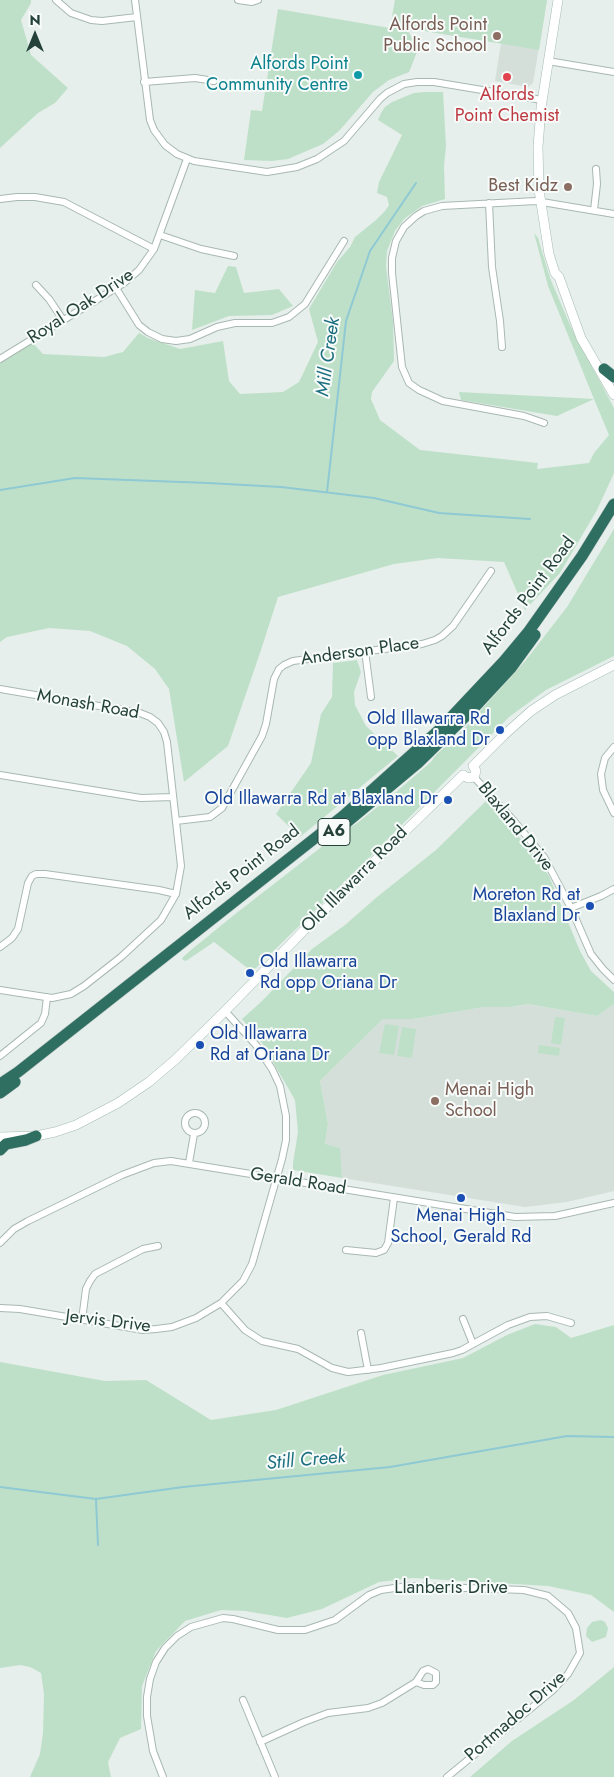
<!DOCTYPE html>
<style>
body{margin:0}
#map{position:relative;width:614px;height:1777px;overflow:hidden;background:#e6efeb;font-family:Jost,sans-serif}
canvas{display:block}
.north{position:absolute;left:10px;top:10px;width:50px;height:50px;-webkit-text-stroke:4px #f7fbf9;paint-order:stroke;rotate:0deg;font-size:14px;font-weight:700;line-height:20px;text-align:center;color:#24423a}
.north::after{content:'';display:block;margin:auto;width:18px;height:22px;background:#24423a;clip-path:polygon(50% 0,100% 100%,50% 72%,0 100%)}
</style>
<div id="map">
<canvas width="614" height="1777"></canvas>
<div class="north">N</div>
</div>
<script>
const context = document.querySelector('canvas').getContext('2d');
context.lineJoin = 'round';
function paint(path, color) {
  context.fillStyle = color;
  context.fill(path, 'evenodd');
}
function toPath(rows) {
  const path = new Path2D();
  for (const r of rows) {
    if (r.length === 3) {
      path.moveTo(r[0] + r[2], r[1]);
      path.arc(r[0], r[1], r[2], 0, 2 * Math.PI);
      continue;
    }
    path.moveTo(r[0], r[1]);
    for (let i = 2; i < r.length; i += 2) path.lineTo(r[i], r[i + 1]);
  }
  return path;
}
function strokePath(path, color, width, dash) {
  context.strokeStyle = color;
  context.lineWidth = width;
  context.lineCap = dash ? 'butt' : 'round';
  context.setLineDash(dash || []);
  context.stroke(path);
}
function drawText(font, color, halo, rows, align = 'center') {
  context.font = font + ' Jost,sans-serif';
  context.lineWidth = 4;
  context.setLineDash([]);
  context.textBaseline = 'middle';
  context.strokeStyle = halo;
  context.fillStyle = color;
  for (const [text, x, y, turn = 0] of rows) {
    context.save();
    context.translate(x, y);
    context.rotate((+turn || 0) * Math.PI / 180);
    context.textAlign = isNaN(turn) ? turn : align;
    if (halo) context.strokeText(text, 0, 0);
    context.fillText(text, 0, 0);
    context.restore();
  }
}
const built = toPath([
 [395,0,547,0,533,83,528,87,495,81,501,43,407,28,418,49,409,72,404,74,385,61],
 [528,1004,597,1016,614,1004,614,1191,567,1202,525,1207,342,1178,339,1148,325,1145,328,1124,320,1081,383,1019,413,1019,484,1007,510,1007]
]);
const green = toPath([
 [0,0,31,0,31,3,21,20,31,55,68,88,55,103,38,113,0,148],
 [395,0,547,0,539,50,406,28,418,49,409,72,389,80,373,92,339,131,323,144,288,159,272,161,244,160,251,110,262,111,278,9,390,28],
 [424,92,443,92,446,146,444,166,445,199,422,206,404,219,395,231,387,251,386,266,393,322,394,361,372,392,371,399,380,420,420,450,538,463,537,469,589,463,594,453,609,435,594,399,557,416,461,400,459,392,594,399,548,286,534,233,538,238,550,278,570,325,614,408,614,473,597,510,560,573,525,610,504,562,438,558,394,564,278,597,260,653,228,746,184,782,169,689,155,669,127,646,90,631,49,628,7,637,0,642,0,360,32,342,43,354,104,357,123,352,139,333,148,338,180,349,223,341,229,381,240,394,283,392,299,382,318,342,309,309,337,262,350,247,355,237,376,220,385,211,389,205,387,197,377,193,379,182,402,135,378,120,381,113,385,107,392,102,414,93],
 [228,266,236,267,244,293,279,289,293,306,272,315,229,316,192,330,195,290,215,293],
 [614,529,614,656,546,690,509,717,372,855,256,968,250,970,214,942,186,961,183,960,182,958,191,950,234,915,342,831,356,824,396,792,431,762,435,756,464,729,526,660,567,607],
 [357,660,361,672,354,692,355,705,366,726,398,756,300,837,276,814,311,763,321,714,332,697,333,663],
 [487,800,532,852,549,876,580,951,591,971,614,992,614,1004,597,1016,528,1004,510,1007,484,1007,413,1019,383,1019,320,1081,328,1124,325,1144,340,1148,342,1178,293,1170,293,1163,298,1132,295,1100,262,1043,242,1019,262,1001,312,949,345,925,377,897,436,850],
 [555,1017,565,1018,561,1045,551,1043],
 [385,1024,399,1026,394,1055,379,1053],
 [402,1027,416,1029,412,1058,397,1056],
 [539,1045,560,1048,559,1056,538,1053],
 [535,1324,556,1327,571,1338,614,1325,614,1612,591,1595,548,1586,413,1578,379,1582,322,1609,287,1618,245,1611,221,1610,185,1621,156,1651,142,1686,141,1729,120,1738,108,1762,111,1777,30,1777,40,1754,43,1733,44,1694,41,1673,30,1667,20,1665,0,1668,0,1362,105,1381,146,1380,211,1420,276,1410,383,1375,463,1358,507,1335],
 [601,1620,605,1622,608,1628,606,1637,592,1642,586,1636,587,1628,592,1622],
 [614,1667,614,1777,470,1777,512,1741,574,1700]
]);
const stream = toPath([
 [0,490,75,478,208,483,281,487,374,498,439,513,530,519],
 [327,492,346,321,370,251,416,183],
 [0,1487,96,1499,183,1487,390,1467,567,1436,614,1437],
 [96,1500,98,1545]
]);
const street = toPath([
 [56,0,71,13,91,20,102,21,137,17],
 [135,0,150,120,154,130,165,145,177,154,194,161,267,172,297,167,317,159,344,141,380,99,387,93,404,84,417,82,434,82,542,100],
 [238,0,252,2,258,0],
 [548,61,614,72],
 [144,82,195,78,214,81],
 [0,199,17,197,35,197,64,202,154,249],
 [489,203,492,267,500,321,502,347],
 [594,210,597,184,596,169],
 [160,235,201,249,234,256],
 [36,285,49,299,63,320],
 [116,288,139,325,148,332,162,339,176,341,190,339,217,327,235,323,272,323,289,317,305,304,344,241],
 [0,359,124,283,139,270,154,249,187,159],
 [544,423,524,416,443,401,419,390,409,383,402,367,392,273,392,258,396,241,404,227,416,216,424,211,442,206,536,201,614,214],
 [365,651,371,697],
 [0,689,140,713,150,717,158,723,164,732,167,742,181,866,176,894,161,920,121,957,84,986,71,994,52,998,0,990],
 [614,747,605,758,601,774,603,790,614,813],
 [0,775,141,798,173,797],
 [474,777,513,820,544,857,571,908,591,954,603,969,614,980],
 [176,821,210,817,222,808,262,736,266,724,274,679,279,669,284,665,293,661,422,644,435,640,442,636,453,626,491,571],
 [571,908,601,896,614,889],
 [0,947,12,938,18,929,28,883,32,876,36,874,45,874,159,890,176,894],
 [0,1056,41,1023,45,1014,47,997],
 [195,1123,10],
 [189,1163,194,1134],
 [0,1243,14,1229,28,1221,122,1175,154,1163,171,1161,515,1217,555,1216,614,1203],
 [346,1250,376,1253,384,1250,388,1243,394,1198],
 [221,1303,245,1330,262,1341,298,1349,332,1368,348,1372,381,1368,453,1353,462,1350,508,1325,530,1317,547,1316,571,1323],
 [0,1308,20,1309,143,1330,156,1329,172,1327,196,1318,221,1303,243,1281,252,1264,282,1159,286,1140,286,1116,280,1086,272,1069,256,1045,225,1011],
 [463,1319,473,1344],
 [82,1320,86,1289,90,1281,95,1274,143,1249,158,1246],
 [361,1333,368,1370],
 [243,1700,275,1777],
 [260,1742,304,1722,328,1713,368,1708,382,1703,416,1682,423,1671,428,1669,436,1673,436,1682,433,1685,424,1685,416,1682],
 [163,1777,153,1751,147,1716,147,1697,150,1679,156,1662,165,1648,177,1636,191,1627,223,1618,233,1619,278,1630,305,1630,335,1620,369,1595,381,1590,408,1586,524,1590,548,1596,568,1613,576,1628,580,1653,568,1674,552,1691,447,1777]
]);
const secondary = toPath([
 [558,0,541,108,538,147,539,190,549,254,555,273,559,277,581,338,614,395],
 [473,766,504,735,531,711,555,695,614,665],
 [463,775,468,778,474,777,476,771,473,766],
 [0,1137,36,1136,55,1132,76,1125,118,1103,149,1082,175,1060,225,1011,320,914,463,775]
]);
const highway = toPath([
 [604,369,614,377],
 [346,823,418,763,473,709,511,668,535,635],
 [0,1084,18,1072,343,816,440,729,504,661,529,631,582,556,614,504],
 [0,1093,15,1082],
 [0,1150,6,1144,26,1140,36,1136]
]);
const markers = [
 [497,36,5,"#8d6e63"],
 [358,75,5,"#0f9aa8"],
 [507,77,5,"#e0444e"],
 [568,187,5,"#8d6e63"],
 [500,730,5,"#1a4fb4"],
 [448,800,5,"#1a4fb4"],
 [590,906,5,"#1a4fb4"],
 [250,973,5,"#1a4fb4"],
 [200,1045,5,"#1a4fb4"],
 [435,1101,5,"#8d6e63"],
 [461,1198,5,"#1a4fb4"]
];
const shields = [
 [334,832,32]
];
const shieldNames = [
 ["A6",334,832]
];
const educationNames = [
 ["Alfords Point",487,26],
 ["Public School",487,47],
 ["Best Kidz",558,187],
 ["Menai High",445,1091,"left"],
 ["School",445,1112,"left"]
];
const cultureNames = [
 ["Alfords Point",348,65],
 ["Community Centre",348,86]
];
const healthNames = [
 ["Alfords",507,96],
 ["Point Chemist",507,117]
];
const streetNames = [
 ["Royal Oak Drive",81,307,-33],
 ["Alfords Point Road",529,596,-53],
 ["Anderson Place",360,652,-8],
 ["Monash Road",88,705,10],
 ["Blaxland Drive",515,827,51],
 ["Alfords Point Road",242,873,-38],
 ["Old Illawarra Road",355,880,-45],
 ["Gerald Road",298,1182,9],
 ["Jervis Drive",108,1322,7],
 ["Llanberis Drive",451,1589],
 ["Portmadoc Drive",516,1717,-41]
];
const transitNames = [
 ["Old Illawarra Rd",490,720],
 ["opp Blaxland Dr",490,741],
 ["Old Illawarra Rd at Blaxland Dr",438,800],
 ["Moreton Rd at",580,896],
 ["Blaxland Dr",580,917],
 ["Old Illawarra",260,963,"left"],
 ["Rd opp Oriana Dr",260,984,"left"],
 ["Old Illawarra",210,1035,"left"],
 ["Rd at Oriana Dr",210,1056,"left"],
 ["Menai High",461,1217,"center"],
 ["School, Gerald Rd",461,1238,"center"]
];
const waterNames = [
 ["Mill Creek",329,357,-82],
 ["Still Creek",306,1461,-5]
];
paint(built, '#d4dfda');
paint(green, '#bfe0c8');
strokePath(stream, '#8ec9d4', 2);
strokePath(street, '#a8b8b2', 8);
strokePath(secondary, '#a4bbb3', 10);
strokePath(highway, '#c2cac8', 12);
strokePath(street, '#fff', 6);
strokePath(secondary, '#fff', 9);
strokePath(highway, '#2f6f62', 11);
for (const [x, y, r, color] of markers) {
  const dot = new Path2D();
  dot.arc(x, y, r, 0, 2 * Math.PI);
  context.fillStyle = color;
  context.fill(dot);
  strokePath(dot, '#f7fbf9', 2);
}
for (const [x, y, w] of shields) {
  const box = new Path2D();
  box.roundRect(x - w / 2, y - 13.5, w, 27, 4);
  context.fillStyle = '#f7fbf9';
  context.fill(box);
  strokePath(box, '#24423a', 1);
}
drawText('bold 16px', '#24423a', null, shieldNames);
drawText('18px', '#785e54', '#f7fbf9', educationNames, 'right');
drawText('18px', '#0d838f', '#f7fbf9', cultureNames, 'right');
drawText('18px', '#be3a42', '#f7fbf9', healthNames);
drawText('18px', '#24423a', '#f7fbf9', streetNames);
drawText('18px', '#164399', '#f7fbf9', transitNames, 'right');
drawText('italic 19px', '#1c6f80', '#f7fbf9', waterNames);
</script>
